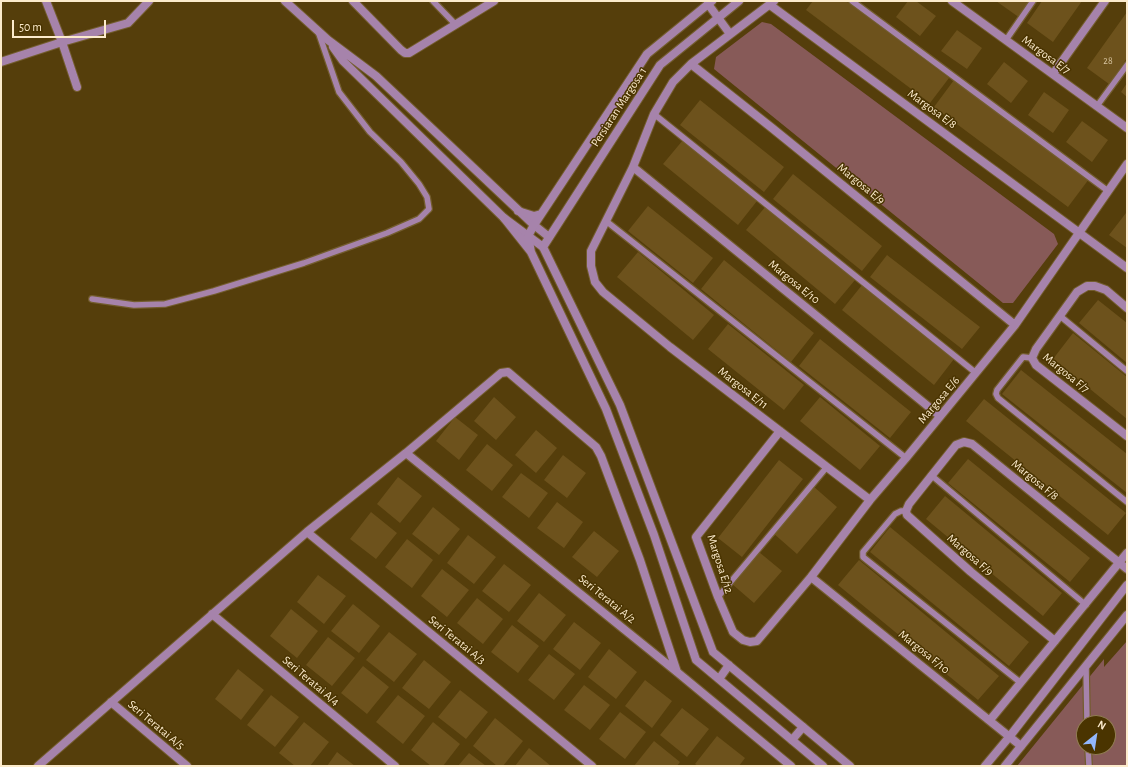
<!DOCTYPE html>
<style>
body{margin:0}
#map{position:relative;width:1128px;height:767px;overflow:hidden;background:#553e0b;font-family:"Alegreya Sans",sans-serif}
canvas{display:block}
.frame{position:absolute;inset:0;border:2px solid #fcebcc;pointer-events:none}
.north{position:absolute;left:1076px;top:715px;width:40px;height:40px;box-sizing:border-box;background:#4a3400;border:1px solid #917d52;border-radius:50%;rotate:30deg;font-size:11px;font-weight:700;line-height:16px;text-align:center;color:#fcebcc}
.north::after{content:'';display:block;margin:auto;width:14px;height:18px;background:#92b7fd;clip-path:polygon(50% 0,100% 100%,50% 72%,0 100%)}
.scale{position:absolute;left:12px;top:20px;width:94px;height:18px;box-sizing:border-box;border:2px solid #fcebcc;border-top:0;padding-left:5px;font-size:12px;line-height:14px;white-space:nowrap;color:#fcebcc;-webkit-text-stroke:3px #4a3400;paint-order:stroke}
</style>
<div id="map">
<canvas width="1128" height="767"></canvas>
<div class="frame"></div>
<div class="north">N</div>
<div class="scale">50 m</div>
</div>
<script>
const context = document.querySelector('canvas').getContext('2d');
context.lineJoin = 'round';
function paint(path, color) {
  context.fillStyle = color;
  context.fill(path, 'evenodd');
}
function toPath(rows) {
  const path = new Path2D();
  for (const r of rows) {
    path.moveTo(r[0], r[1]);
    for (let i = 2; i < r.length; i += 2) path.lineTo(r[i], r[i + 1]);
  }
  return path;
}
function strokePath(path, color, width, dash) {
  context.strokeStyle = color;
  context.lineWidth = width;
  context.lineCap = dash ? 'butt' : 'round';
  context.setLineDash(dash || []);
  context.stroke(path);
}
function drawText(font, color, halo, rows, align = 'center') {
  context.font = font + ' "Alegreya Sans",sans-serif';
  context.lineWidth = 3;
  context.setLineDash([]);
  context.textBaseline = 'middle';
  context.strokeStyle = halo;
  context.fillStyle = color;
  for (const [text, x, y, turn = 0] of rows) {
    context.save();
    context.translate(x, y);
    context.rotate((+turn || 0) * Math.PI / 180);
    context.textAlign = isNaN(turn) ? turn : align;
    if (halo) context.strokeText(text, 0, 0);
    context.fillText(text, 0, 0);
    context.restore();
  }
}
const green = toPath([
 [762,22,771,24,1054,234,1058,244,1013,303,1003,303,714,69,716,57],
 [1127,641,1127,766,1017,766,1104,659,1104,667],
 [1084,723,1108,723,1108,747,1084,747]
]);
const building = toPath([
 [813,1,846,1,949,78,930,103,806,10],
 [908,1,916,1,936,16,920,36,896,17],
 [996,1,1032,1,1020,18],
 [1042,1,1082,1,1053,42,1027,23],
 [1127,12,1127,58,1109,84,1087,68],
 [957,30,982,48,967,69,941,51],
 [1004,62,1028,81,1011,103,987,84],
 [954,80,1089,179,1068,207,934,107],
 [1127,83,1127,97,1121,92],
 [1044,92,1069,110,1053,133,1028,115],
 [700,100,784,167,764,192,680,125],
 [1082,121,1108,140,1092,162,1066,142],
 [683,140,757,201,738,225,663,164],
 [793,174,882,246,862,271,773,199],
 [648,206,713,258,693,283,628,231],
 [766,206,855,280,835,304,746,230],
 [1126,213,1127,214,1127,248,1109,235],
 [638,252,714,315,693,340,617,277],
 [887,255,980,327,962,349,870,277],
 [724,260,814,333,791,362,701,289],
 [862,285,954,359,934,385,842,310],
 [1098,300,1127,323,1127,363,1079,323],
 [728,324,804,385,784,410,708,349],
 [1073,333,1127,377,1127,419,1053,359],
 [820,339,911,412,890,438,799,366],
 [1021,370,1127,454,1127,493,1002,394],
 [494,397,516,417,496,440,474,421],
 [820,397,880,446,860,470,800,421],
 [984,399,1126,513,1108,535,966,421],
 [455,417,478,435,459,460,436,441],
 [536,430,557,448,536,473,515,455],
 [487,444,513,465,492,491,466,470],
 [563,455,586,473,567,498,544,480],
 [968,459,1090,558,1070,582,948,483],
 [779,460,803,479,742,557,718,538],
 [521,473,548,493,529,518,502,497],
 [398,477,422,496,400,523,377,504],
 [813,486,837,507,797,554,773,533],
 [945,496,1062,593,1043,616,926,519],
 [557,502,583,522,564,548,537,528],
 [433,507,460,529,439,555,412,534],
 [371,512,397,533,376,559,350,539],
 [890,527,1029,642,1009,666,870,552],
 [594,531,619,551,597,577,572,557],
 [468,535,496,557,474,584,447,563],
 [407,539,433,560,412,588,385,567],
 [759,552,782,571,754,603,732,584],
 [859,560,999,676,978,700,838,585],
 [504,564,531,585,509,612,482,591],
 [442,569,469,590,447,617,421,596],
 [318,575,346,596,324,624,297,602],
 [539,593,566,615,544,642,517,621],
 [477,598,503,619,483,644,457,623],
 [353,604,380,626,359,653,331,631],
 [291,609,318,631,297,658,270,636],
 [574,622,601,643,580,670,553,649],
 [512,625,539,646,518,673,491,652],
 [389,632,417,654,394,682,366,660],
 [328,637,355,658,332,686,306,665],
 [609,649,637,672,616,699,588,677],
 [549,654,575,674,554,700,528,680],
 [424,660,451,682,429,709,402,688],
 [363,666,389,687,367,714,341,693],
 [238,669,264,690,241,720,215,699],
 [645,680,672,701,652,728,625,706],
 [584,685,610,705,590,730,564,710],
 [460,690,488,712,466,739,438,717],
 [271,695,299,717,275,747,247,725],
 [398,695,425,716,403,744,376,722],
 [682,708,709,729,687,757,660,735],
 [620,712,646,732,625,759,599,739],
 [495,718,523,741,503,766,497,766,473,746],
 [304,722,329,742,310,766,295,766,279,753],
 [433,722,460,744,443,766,431,766,411,750],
 [717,736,745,758,739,766,698,766,695,764],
 [654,741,680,762,677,766,634,766],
 [529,748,551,766,515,766],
 [337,752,355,766,327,766],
 [469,753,486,766,458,766]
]);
const service = toPath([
 [433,1,456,25],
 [852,1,1108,191],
 [1006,40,1033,1],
 [1097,106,1127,65],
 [654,114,976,373],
 [606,221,906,458],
 [92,299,134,305,165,304,214,291,304,263,387,233,419,219,429,209,427,197,419,184,401,162,370,132,339,92,319,34],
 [1060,316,1127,371],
 [1032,358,1023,357,997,390,996,394,998,398,1127,502],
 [931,475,1086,605],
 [906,511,901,511,895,514,863,552,863,557,1021,683],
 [718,597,826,468],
 [1086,666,1087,723],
 [1088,747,1089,766]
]);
const minor = toPath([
 [46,1,62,42,77,87],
 [285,1,328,40,376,76,534,225,549,237],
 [353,1,401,50,405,53,409,53,494,1],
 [774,1,691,64,673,82,654,114,633,167,591,251,591,266,595,282,603,292,670,347,870,500],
 [952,1,1127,128],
 [708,4,730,34],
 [770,5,1127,268],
 [333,47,343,61,504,218,543,247],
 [1,62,62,42,128,23,149,1],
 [691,64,772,128,1015,325],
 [1053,74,1105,1],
 [633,167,940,416],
 [1127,308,1106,290,1095,286,1087,286,1077,292,1036,349,1032,358,1036,365,1127,436],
 [780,431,696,537,718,597,733,632,743,640,750,642,757,641,811,577,870,500,906,458,1015,325,1127,164],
 [406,453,677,672,791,766],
 [307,532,592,766],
 [811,577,1021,746],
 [212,614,395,766],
 [1055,641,971,572,907,515,906,511,909,504,956,445,964,442,972,444,1127,569],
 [111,702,187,766],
 [990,720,1127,553],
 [792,740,803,727],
 [38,766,307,532,406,453,501,373,508,372,596,447,601,456,640,560,677,672]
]);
const tertiary = toPath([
 [739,1,660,65,543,247,620,405,713,652,850,766],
 [518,211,534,216,541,214],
 [504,218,531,252,606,409,654,535,696,660,823,766],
 [531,252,528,236,534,225,647,54,712,1],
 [719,679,729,665],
 [985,766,1010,736,1127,585],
 [1005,766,1127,615]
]);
const numberNames = [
 ["28",1108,61]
];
const streetNames = [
 ["Margosa E/7",1046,55,36],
 ["Persiaran Margosa 1",619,107,-57],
 ["Margosa E/8",932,109,36],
 ["Margosa E/9",861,184,39],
 ["Margosa E/10",794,282,39],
 ["Margosa F/7",1066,373,39],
 ["Margosa E/11",743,388,38],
 ["Margosa E/6",939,400,-50],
 ["Margosa F/8",1035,480,39],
 ["Margosa F/9",970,555,41],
 ["Margosa E/12",720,564,72],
 ["Seri Teratai A/2",607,599,39],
 ["Seri Teratai A/3",457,640,39],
 ["Margosa F/10",924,652,39],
 ["Seri Teratai A/4",311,681,40],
 ["Seri Teratai A/5",156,725,40]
];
paint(green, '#875a58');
paint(building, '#6d521c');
strokePath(service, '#735d2e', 8);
strokePath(minor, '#735d2e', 10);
strokePath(tertiary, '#735d2e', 10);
strokePath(service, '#a683ab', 5.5);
strokePath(minor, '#a683ab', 8);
strokePath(tertiary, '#a683ab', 8);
drawText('10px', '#d8c5a0', null, numberNames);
drawText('12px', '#fcebcc', '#4a3400', streetNames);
</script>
